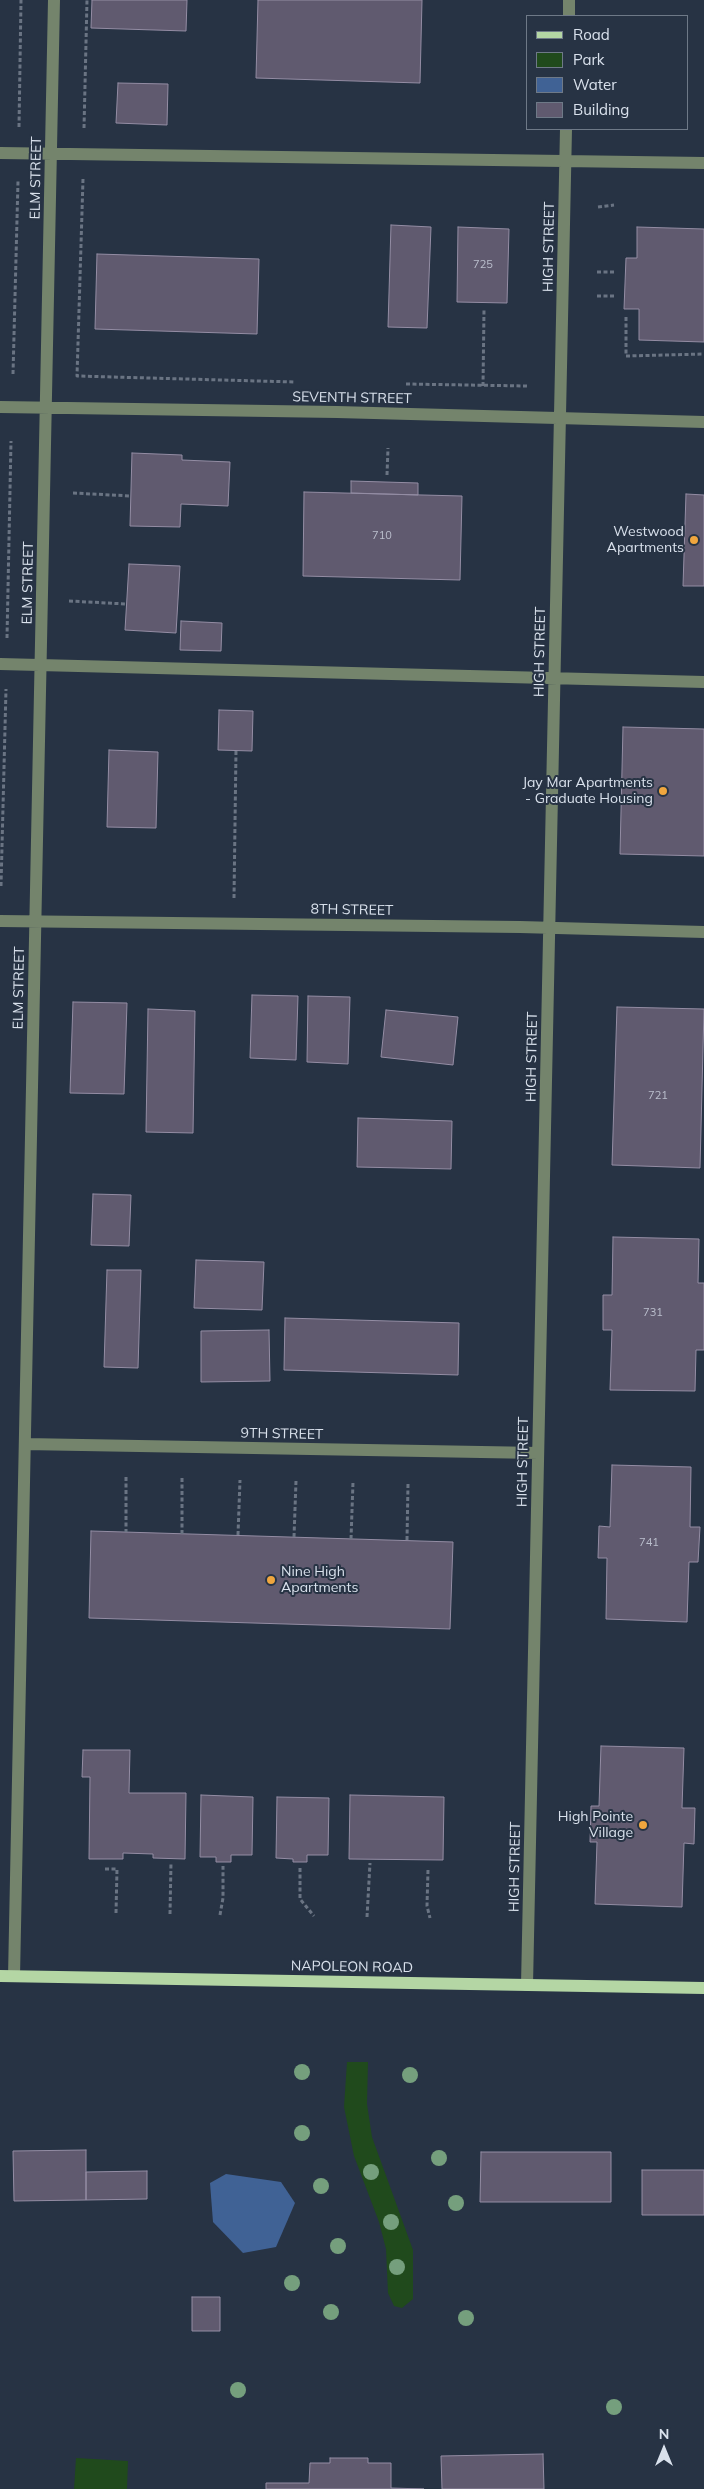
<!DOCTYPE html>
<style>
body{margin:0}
#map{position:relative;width:704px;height:2489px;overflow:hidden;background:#273344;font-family:Mulish,sans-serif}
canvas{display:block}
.legend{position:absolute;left:526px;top:15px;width:162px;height:115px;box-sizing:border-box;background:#273344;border:1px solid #6e7987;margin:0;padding:6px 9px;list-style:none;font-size:15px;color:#d9e1ec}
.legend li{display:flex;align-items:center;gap:10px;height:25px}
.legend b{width:25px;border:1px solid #6e7987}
.north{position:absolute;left:639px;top:2424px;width:50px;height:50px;-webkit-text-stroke:4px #273344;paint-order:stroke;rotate:0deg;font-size:14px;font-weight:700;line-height:20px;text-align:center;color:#d9e1ec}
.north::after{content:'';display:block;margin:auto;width:18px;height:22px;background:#d9e1ec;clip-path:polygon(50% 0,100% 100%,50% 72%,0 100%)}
</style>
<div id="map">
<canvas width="704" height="2489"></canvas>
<ul class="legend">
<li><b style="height:6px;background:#b4d6a4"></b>Road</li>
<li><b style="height:14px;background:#204a1c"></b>Park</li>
<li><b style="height:14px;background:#406295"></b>Water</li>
<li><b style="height:14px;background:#605a6f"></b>Building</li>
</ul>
<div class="north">N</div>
</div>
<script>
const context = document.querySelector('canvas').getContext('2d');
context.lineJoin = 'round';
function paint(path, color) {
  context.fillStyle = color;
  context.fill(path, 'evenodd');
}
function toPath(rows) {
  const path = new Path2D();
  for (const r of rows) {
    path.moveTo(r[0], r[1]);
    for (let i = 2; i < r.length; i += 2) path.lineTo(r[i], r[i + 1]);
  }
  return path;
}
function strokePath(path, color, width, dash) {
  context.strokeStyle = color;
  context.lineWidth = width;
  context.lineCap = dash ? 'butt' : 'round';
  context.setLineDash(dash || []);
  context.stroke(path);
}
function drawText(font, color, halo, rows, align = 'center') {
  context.font = font + ' Mulish,sans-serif';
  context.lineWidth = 4;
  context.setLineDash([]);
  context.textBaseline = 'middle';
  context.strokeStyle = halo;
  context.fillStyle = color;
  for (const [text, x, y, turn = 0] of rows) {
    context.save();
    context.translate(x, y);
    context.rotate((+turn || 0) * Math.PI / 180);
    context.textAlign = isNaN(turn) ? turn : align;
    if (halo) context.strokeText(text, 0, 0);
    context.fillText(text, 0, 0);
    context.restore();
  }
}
const green = toPath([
 [347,2062,368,2062,367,2104,372,2137,413,2250,413,2299,402,2308,394,2306,388,2293,386,2249,379,2222,354,2156,344,2107],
 [76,2458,128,2461,127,2489,74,2489]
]);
const water = toPath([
 [226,2174,281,2182,295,2203,276,2247,243,2253,213,2222,210,2183]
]);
const building = toPath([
 [92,0,187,0,186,31,91,28,92,0],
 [258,0,422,0,420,83,256,78,258,0],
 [118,83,168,84,167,125,116,123,118,83],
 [391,225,431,227,427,328,388,327,391,225],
 [458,227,509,229,507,303,457,302,458,227],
 [637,227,704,229,704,342,639,340,639,309,624,309,626,258,637,258,637,227],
 [97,254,259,259,257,334,95,329,97,254],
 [132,453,182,455,182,460,230,462,228,506,181,504,180,527,130,526,132,453],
 [351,481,418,483,418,495,351,493,351,481],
 [304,492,462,496,460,580,303,576,304,492],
 [686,494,704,495,704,586,683,586,686,494],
 [129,564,180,566,176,633,125,630,129,564],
 [181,621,222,623,221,651,180,650,181,621],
 [219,710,253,711,252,751,218,750,219,710],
 [623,727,704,729,704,856,620,854,623,727],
 [109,750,158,752,156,828,107,827,109,750],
 [252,995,298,996,296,1060,250,1058,252,995],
 [308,996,350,997,348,1064,307,1062,308,996],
 [73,1002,127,1003,124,1094,70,1093,73,1002],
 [617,1007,704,1009,700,1168,612,1165,617,1007],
 [148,1009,195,1011,193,1133,146,1132,148,1009],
 [386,1010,458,1017,453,1065,381,1057,386,1010],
 [358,1118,452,1121,451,1169,357,1167,358,1118],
 [93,1194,131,1195,129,1246,91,1245,93,1194],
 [613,1237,699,1239,698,1283,704,1283,704,1350,696,1350,695,1391,610,1390,612,1330,603,1330,603,1295,612,1295,613,1237],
 [196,1260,264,1262,262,1310,194,1308,196,1260],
 [107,1270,141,1270,138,1368,104,1367,107,1270],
 [285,1318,459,1323,458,1375,284,1370,285,1318],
 [269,1330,270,1381,201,1382,201,1331,269,1330],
 [612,1465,691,1467,690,1527,700,1527,698,1562,689,1562,687,1622,606,1619,607,1558,598,1558,599,1526,610,1527,612,1465],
 [91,1531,453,1542,450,1629,89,1618,91,1531],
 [601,1746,684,1748,682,1808,695,1808,694,1844,684,1843,682,1907,595,1904,597,1842,590,1842,591,1806,599,1806,601,1746],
 [83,1750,130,1750,129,1793,186,1793,185,1859,153,1858,153,1854,123,1853,123,1859,89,1859,90,1777,82,1777,83,1750],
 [201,1795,253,1797,252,1855,231,1855,231,1862,216,1862,216,1857,200,1857,201,1795],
 [350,1795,444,1797,443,1860,349,1859,350,1795],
 [277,1797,329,1798,328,1855,307,1855,307,1862,293,1862,293,1859,276,1858,277,1797],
 [86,2150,86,2200,14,2201,13,2151,86,2150],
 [481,2152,611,2152,611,2202,480,2202,481,2152],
 [642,2170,704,2170,704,2215,642,2215,642,2170],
 [147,2171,147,2199,86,2200,86,2172,147,2171],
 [192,2297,220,2297,220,2331,192,2331,192,2297],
 [543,2454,544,2489,442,2489,441,2456,543,2454],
 [330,2458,368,2458,368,2463,391,2463,391,2488,424,2489,266,2489,266,2483,309,2483,310,2463,330,2463,330,2458]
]);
const path = toPath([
 [19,127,21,0],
 [84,128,87,0],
 [83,179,77,376,294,382],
 [598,207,614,205],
 [597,272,615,272],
 [597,296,615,296],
 [626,317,626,356,704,354],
 [13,374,18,181],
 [406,384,527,386],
 [483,386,484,310],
 [387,475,388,448],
 [73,493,131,496],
 [69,601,126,604],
 [7,638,11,441],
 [1,886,6,689],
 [234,898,236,750],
 [126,1477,126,1532],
 [182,1478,182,1534],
 [238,1535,240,1480],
 [294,1537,296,1481],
 [351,1539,353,1482],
 [407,1540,408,1484],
 [300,1868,300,1899,314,1916],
 [105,1869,117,1869,116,1913],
 [428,1870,427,1906,430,1918],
 [170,1914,171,1862],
 [220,1915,223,1898,223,1866],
 [367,1917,370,1863]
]);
const minor = toPath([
 [569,16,569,0],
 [0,153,704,163],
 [0,407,337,412,704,422],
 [0,664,704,682],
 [0,921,520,927,704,932],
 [25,1444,538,1453],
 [14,1976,54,0],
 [527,1985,566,129]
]);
const major = toPath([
 [0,1976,704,1988]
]);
const trees = [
 [302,2072],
 [410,2075],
 [302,2133],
 [439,2158],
 [371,2172],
 [321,2186],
 [456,2203],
 [391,2222],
 [338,2246],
 [397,2267],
 [292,2283],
 [331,2312],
 [466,2318],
 [238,2390],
 [614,2407]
];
const markers = [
 [694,540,5,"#f0a63e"],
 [663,791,5,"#f0a63e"],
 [271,1580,5,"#f0a63e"],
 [643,1825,5,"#f0a63e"]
];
const numberNames = [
 ["725",483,265],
 ["710",382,536],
 ["721",658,1096],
 ["731",653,1313],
 ["741",649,1543]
];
const streetNames = [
 ["ELM STREET",36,178,-89],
 ["HIGH STREET",549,247,-89],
 ["SEVENTH STREET",352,398,1],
 ["ELM STREET",28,583,-89],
 ["HIGH STREET",540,652,-89],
 ["8TH STREET",352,910,1],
 ["ELM STREET",19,988,-89],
 ["HIGH STREET",532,1057,-89],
 ["9TH STREET",282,1434,1],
 ["HIGH STREET",523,1462,-89],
 ["HIGH STREET",515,1867,-89],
 ["NAPOLEON ROAD",352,1967,1]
];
const poiNames = [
 ["Westwood",684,532],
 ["Apartments",684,548],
 ["Jay Mar Apartments",653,783],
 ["- Graduate Housing",653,799],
 ["Nine High",281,1572,"left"],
 ["Apartments",281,1588,"left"],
 ["High Pointe",633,1817],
 ["Village",633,1833]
];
paint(green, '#204a1c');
paint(water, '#406295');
paint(building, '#605a6f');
strokePath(building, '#948da4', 1);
strokePath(path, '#6a7483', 3, [4, 2.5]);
strokePath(minor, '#74846c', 12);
strokePath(major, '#b4d6a4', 12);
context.fillStyle = '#759f7d';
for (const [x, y] of trees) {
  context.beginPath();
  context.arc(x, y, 8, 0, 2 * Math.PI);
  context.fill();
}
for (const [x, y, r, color] of markers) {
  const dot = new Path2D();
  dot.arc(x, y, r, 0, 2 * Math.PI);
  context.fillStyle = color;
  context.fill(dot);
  strokePath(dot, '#273344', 2);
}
drawText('11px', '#bbbfcd', null, numberNames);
drawText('14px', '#d9e1ec', '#273344', streetNames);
drawText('14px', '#d9e1ec', '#273344', poiNames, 'right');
</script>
